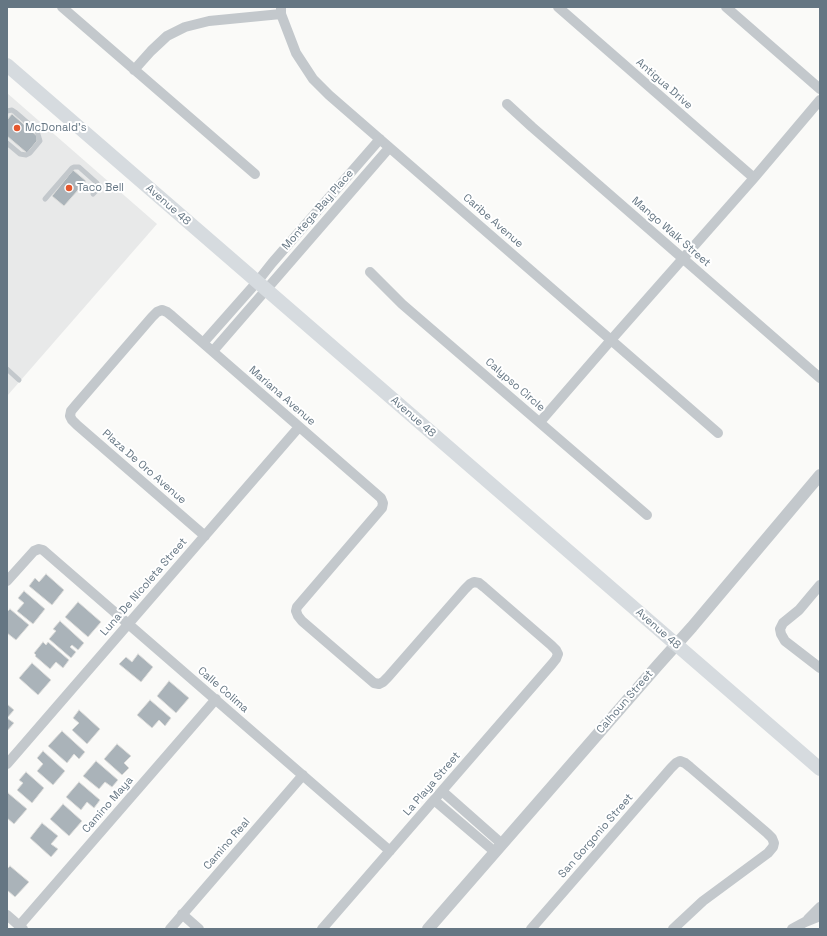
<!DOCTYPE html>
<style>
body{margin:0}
#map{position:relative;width:827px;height:936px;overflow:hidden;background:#fafaf8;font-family:"Space Grotesk",sans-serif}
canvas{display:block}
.frame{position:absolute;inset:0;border:8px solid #657683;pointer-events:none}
</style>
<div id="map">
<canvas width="827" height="936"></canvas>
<div class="frame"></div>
</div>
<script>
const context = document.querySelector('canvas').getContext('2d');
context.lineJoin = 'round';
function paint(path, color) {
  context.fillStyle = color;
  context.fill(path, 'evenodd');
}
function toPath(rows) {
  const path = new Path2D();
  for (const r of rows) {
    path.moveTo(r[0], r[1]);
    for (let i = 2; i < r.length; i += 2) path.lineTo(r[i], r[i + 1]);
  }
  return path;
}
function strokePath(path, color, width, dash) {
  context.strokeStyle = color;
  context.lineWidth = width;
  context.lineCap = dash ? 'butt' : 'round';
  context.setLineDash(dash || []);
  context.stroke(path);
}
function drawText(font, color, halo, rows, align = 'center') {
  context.font = font + ' "Space Grotesk",sans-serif';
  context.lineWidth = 4;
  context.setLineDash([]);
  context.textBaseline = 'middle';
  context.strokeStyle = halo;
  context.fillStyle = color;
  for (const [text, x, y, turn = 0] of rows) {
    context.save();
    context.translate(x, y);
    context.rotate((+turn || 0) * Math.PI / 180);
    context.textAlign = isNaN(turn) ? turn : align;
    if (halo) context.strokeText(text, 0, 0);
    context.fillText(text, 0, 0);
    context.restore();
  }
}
const built = toPath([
 [7,93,157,224,7,396]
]);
const building = toPath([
 [12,114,37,136,37,141,27,153,7,136,7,120,12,114],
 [73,170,86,181,64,206,52,196,73,170],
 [46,574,64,590,52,605,29,586,35,578,39,582,46,574],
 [24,591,45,609,33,624,17,611,24,603,18,598,24,591],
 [78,602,101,622,88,637,65,617,78,602],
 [10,609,29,625,16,640,7,633,7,612,10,609],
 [60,621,84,643,78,650,72,645,70,647,76,652,71,658,49,639,56,631,53,629,60,621],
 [43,642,46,645,48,642,69,660,63,668,56,662,50,669,35,656,36,655,34,653,43,642],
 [138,654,153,667,141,682,119,664,126,657,132,662,138,654],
 [32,663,51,680,38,695,19,678,32,663],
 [169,681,189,698,176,713,157,696,169,681],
 [150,700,171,718,165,726,159,720,152,728,137,715,150,700],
 [7,704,14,710,7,718,14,723,7,731,7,704],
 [79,710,100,729,87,744,72,730,79,723,73,718,79,710],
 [62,731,85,752,79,759,74,754,67,763,48,746,62,731],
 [117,744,131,756,124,763,129,768,122,775,104,759,117,744],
 [43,751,65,771,53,785,37,771,43,764,37,758,43,751],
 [96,761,118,780,112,787,105,782,99,789,83,776,96,761],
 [26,772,44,788,32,803,17,790,23,783,19,780,26,772],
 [79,782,100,800,94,808,87,802,81,810,66,797,79,782],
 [8,793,27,809,14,824,7,818,7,794,8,793],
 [63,804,82,821,69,836,50,819,63,804],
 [42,823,58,836,51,844,58,849,51,857,30,838,42,823],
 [10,866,29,882,15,897,7,890,7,869,10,866]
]);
const service = toPath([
 [7,111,12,110,15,112,37,131,40,141,30,153,26,155,20,154,7,143],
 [45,199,72,168,74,167,79,167,97,183,98,189,93,194],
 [7,369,19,380]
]);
const minor = toPath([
 [62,7,255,174],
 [281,7,281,14,296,53,313,79,329,95,718,433],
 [558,7,754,178],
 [726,7,820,89],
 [134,70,151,51,167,36,185,27,209,21,281,14],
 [507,104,532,127,820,378],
 [370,272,402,304,647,515],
 [203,343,257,282,272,263,380,139],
 [213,351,389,148],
 [540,422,611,340,754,178,820,100],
 [205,536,77,425,72,420,70,416,71,411,76,405,152,317,157,312,162,310,167,312,172,316,381,498,383,503,382,508,297,607,296,611,298,616,302,621,374,683,379,684,383,682,388,677,465,589,470,584,474,582,479,583,484,587,551,645,556,650,558,654,556,659,552,664,322,929],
 [7,581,34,551,39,549,43,550,390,851],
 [820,585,799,610,783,623,780,629,781,634,785,641,820,668],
 [7,764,299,427],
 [442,791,502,844],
 [434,800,495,852],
 [182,914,199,929],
 [7,915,23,929],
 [808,919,820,907],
 [19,926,216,699],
 [170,929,303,775],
 [531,929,671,768,676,763,680,761,685,763,690,767,767,833,772,838,774,843,773,847,768,853,703,901,673,929],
 [792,929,805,922,820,916]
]);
const tertiary = toPath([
 [428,929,658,665,692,627,820,475]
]);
const secondary = toPath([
 [7,65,820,769]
]);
const markers = [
 [17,128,4,"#e4572e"],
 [69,188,4,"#e4572e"]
];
const streetNames = [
 ["Antigua Drive",664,84,41],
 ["Avenue 48",168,205,41],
 ["Montega Bay Place",318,210,-49],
 ["Caribe Avenue",493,221,41],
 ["Mango Walk Street",671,232,41],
 ["Calypso Circle",515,385,41],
 ["Mariana Avenue",282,396,41],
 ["Avenue 48",413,417,41],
 ["Plaza De Oro Avenue",144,467,41],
 ["Luna De Nicoleta Street",144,587,-49],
 ["Avenue 48",658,629,41],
 ["Calle Colima",223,690,41],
 ["Calhoun Street",625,702,-49],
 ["La Playa Street",432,784,-49],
 ["Camino Maya",108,805,-49],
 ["San Gorgonio Street",596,836,-49],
 ["Camino Real",227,844,-49]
];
const poiNames = [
 ["McDonald's",25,128],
 ["Taco Bell",77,188]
];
paint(built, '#e8e9e9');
paint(building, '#aab3b9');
strokePath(building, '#dcdcda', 1);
strokePath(service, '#c3c8cc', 5);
strokePath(minor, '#c3c8cc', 10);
strokePath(tertiary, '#c3c8cc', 12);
strokePath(secondary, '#d6dbdf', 14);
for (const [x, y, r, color] of markers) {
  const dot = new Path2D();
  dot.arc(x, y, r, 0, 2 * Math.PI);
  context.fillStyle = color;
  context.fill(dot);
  strokePath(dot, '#fff', 1.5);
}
drawText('11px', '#657683', '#fff', streetNames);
drawText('11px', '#657683', '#fff', poiNames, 'left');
</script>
